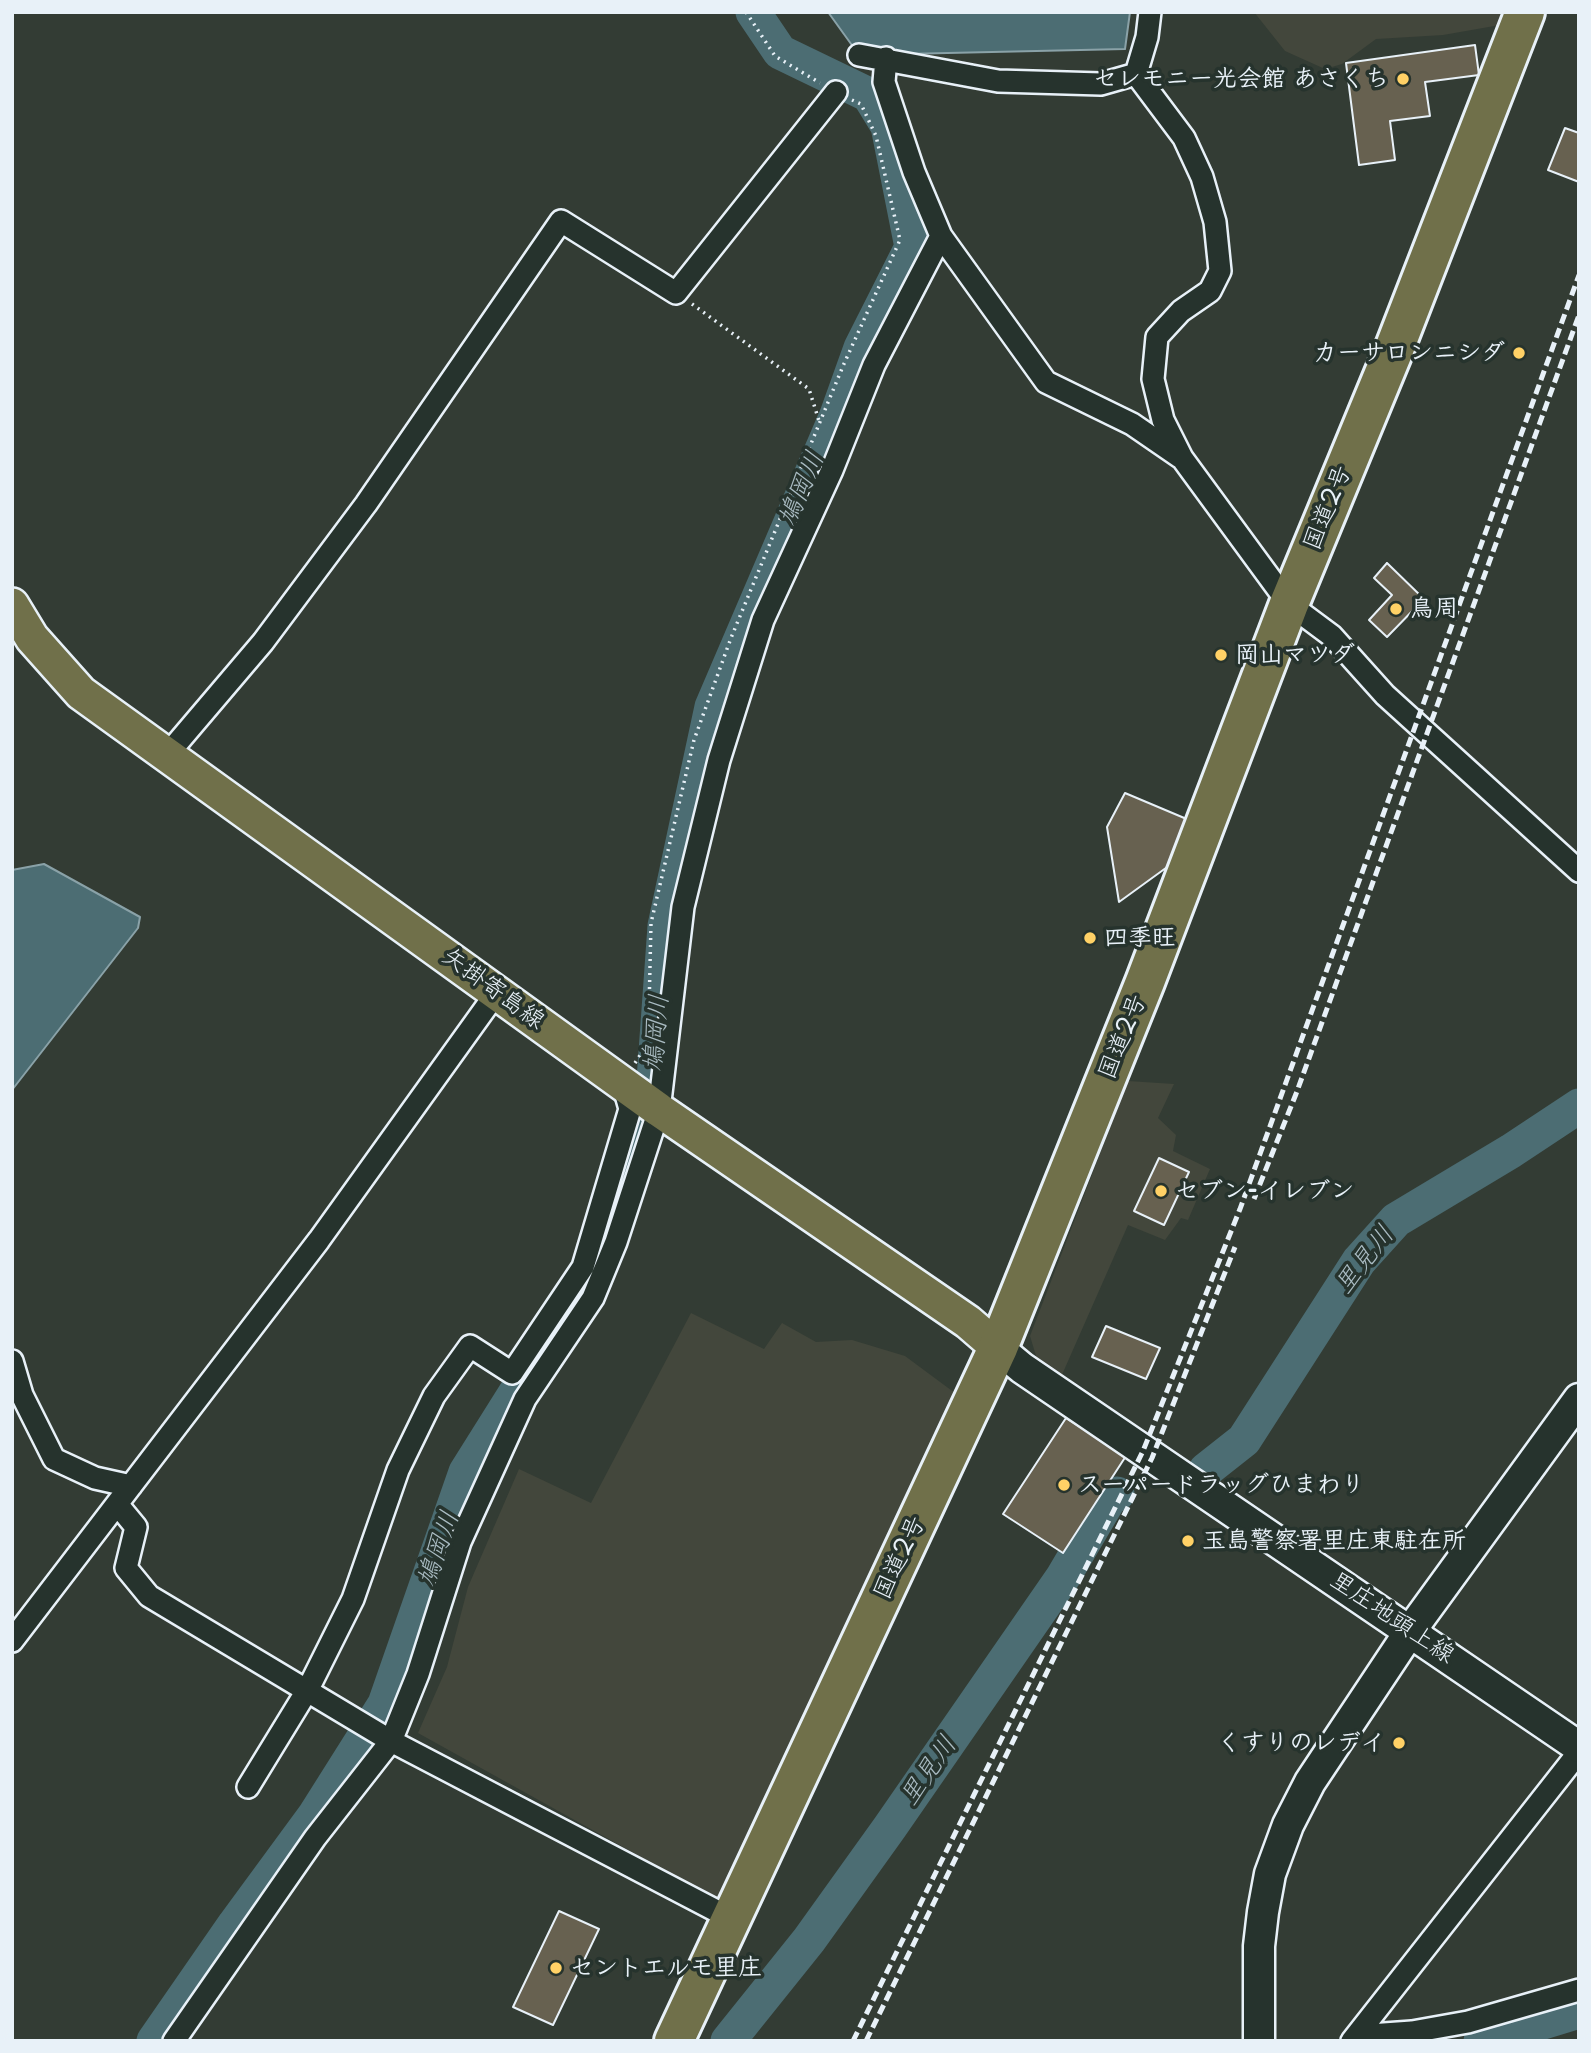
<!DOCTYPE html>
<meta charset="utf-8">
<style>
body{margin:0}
#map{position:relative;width:1591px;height:2053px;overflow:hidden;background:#333c34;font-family:"Playpen Sans",sans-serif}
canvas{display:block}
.frame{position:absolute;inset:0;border:14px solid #e8f1f8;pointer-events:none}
</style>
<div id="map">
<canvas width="1591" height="2053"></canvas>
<div class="frame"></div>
</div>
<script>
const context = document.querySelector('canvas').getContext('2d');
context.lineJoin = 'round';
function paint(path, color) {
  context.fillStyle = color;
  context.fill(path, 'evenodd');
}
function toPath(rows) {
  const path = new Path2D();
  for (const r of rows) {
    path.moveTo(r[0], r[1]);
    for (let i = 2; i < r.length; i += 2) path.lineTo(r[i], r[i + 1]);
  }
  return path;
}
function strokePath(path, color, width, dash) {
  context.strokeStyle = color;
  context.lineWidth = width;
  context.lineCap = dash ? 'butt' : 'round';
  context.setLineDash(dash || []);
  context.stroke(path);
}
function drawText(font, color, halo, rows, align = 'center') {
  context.font = font + ' "Playpen Sans","Klee One",sans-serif';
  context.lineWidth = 7;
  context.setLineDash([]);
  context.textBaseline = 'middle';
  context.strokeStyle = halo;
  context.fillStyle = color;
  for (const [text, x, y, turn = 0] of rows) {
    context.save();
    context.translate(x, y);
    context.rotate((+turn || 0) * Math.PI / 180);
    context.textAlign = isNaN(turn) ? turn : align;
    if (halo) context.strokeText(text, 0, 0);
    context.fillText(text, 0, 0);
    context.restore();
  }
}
const built = toPath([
 [1254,12,1505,12,1500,25,1443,35,1376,39,1342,64,1325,69,1285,51],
 [1128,1081,1174,1084,1158,1118,1176,1135,1173,1151,1210,1169,1188,1220,1181,1218,1165,1240,1128,1225,1061,1377,1037,1359,1030,1336],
 [691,1313,764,1349,782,1323,816,1342,852,1340,905,1356,963,1399,724,1903,418,1733,447,1667,468,1587,519,1469,591,1503]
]);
const water = toPath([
 [828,12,1130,12,1125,49,859,55,828,12],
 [44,864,140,917,138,928,12,1090,12,870,44,864]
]);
const river = toPath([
 [1206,1470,1244,1440,1359,1261,1396,1220,1511,1151,1579,1106],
 [154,2041,235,1924,315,1815,385,1704,466,1472,589,1276,654,1080,665,926,712,707,837,415,861,348,912,247,888,126,869,95,780,52,753,12],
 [728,2041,809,1940,890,1827,1063,1577,1109,1499,1117,1494],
 [1481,2041,1579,2011]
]);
const building = toPath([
 [1475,45,1479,75,1425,82,1430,116,1390,121,1395,160,1359,165,1346,63,1475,45],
 [1565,128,1579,133,1579,182,1548,170,1565,128],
 [1387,563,1424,599,1387,637,1369,620,1392,595,1374,578,1387,563],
 [1125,793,1189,820,1170,865,1119,902,1107,827,1125,793],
 [1159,1158,1189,1172,1164,1225,1134,1211,1159,1158],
 [1106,1326,1160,1348,1146,1379,1092,1357,1106,1326],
 [1066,1418,1126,1456,1063,1553,1003,1514,1066,1418],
 [559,1911,599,1929,553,2025,513,2007,559,1911]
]);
const path = toPath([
 [746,12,775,56,820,83],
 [692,304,809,389,820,424],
 [649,1010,651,923,694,740,731,638,843,366,900,240,876,136,861,104,852,100],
 [635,1063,646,1046]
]);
const street = toPath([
 [859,55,998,81,1101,84,1136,74,1147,37,1150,12],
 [1136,74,1184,138,1202,177,1215,222,1220,271,1210,291,1181,311,1157,337,1153,379,1163,420,1182,458,1289,604,1332,636,1385,695,1579,871],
 [941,236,1046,382,1132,424,1180,457],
 [167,755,263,642,366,504,561,221,676,293,836,92],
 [12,1361,22,1395,54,1459,95,1478,131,1486],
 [117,1504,136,1527,126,1568,149,1596,391,1741,732,1919],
 [12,1641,319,1240,497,992],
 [248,1787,308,1689,353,1599,398,1470,434,1396,470,1346,512,1373,583,1267,630,1109,623,1084],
 [1356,2036,1412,2032,1468,2022,1579,1990],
 [174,2041,315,1838,391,1741,418,1674,460,1542,525,1399,593,1298,616,1242,659,1110,683,907,719,760,763,620,832,470,874,365,941,236,914,172,884,82,886,58],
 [1352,2041,1579,1752]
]);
const secondary = toPath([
 [998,1348,1022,1368,1579,1747],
 [1259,2041,1259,1946,1263,1912,1270,1874,1288,1825,1310,1782,1411,1630,1579,1399]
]);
const primary = toPath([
 [12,605,32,638,81,693,659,1110,968,1322,998,1348]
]);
const highway = toPath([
 [674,2041,998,1348,1145,982,1289,604,1393,352,1525,12]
]);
const rail = toPath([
 [1254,1199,1296,1094,1579,315],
 [853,2041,1143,1451,1240,1209,1579,275],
 [866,2041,1152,1458,1235,1247]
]);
const markers = [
 [1403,79,7,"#ffd166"],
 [1519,353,7,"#ffd166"],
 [1396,609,7,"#ffd166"],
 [1221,655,7,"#ffd166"],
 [1090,938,7,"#ffd166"],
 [1161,1191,7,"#ffd166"],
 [1064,1485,7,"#ffd166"],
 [1188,1541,7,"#ffd166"],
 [1399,1743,7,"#ffd166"],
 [556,1968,7,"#ffd166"]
];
const poiNames = [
 ["セレモニー光会館 あさくち",1389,79,"right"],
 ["カーサロンニシダ",1505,353,"right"],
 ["鳥周",1410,609],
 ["岡山マツダ",1235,655],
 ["四季旺",1104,938],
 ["セブン-イレブン",1175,1191],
 ["スーパードラッグひまわり",1078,1485],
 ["玉島警察署里庄東駐在所",1202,1541],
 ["くすりのレデイ",1385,1743,"right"],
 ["セントエルモ里庄",570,1968]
];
const streetNames = [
 ["国道2号",1328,508,-68],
 ["矢掛寄島線",493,989,36],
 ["国道2号",1123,1037,-68],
 ["国道2号",900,1558,-65],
 ["里庄地頭上線",1392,1618,34]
];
const waterNames = [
 ["鳩岡川",802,489,-67],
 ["鳩岡川",657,1033,-85],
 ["里見川",1365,1260,-52],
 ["鳩岡川",439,1549,-71],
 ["里見川",929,1771,-55]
];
paint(built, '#43473c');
paint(water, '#4c6d73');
strokePath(water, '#8aa2a8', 2);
strokePath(river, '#4c6d73', 35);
paint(building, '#676150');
strokePath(building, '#e8f1f8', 2);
strokePath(street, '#e8f1f8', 26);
strokePath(secondary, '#e8f1f8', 35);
strokePath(primary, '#e8f1f8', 38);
strokePath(highway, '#e8f1f8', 44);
strokePath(path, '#e8f1f8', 3.5, [2, 5]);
strokePath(street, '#26332d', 21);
strokePath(secondary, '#26332d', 30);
strokePath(primary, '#70704a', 33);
strokePath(highway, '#70704a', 38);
strokePath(rail, '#e8f1f8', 5, [10, 5]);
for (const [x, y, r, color] of markers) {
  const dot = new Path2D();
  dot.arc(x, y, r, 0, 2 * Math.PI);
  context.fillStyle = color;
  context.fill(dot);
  strokePath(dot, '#26332d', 2.5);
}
drawText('bold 24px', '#e8f1f8', '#26332d', poiNames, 'left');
drawText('24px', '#e8f1f8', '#26332d', streetNames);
drawText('italic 26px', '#aabcc3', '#26332d', waterNames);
</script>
